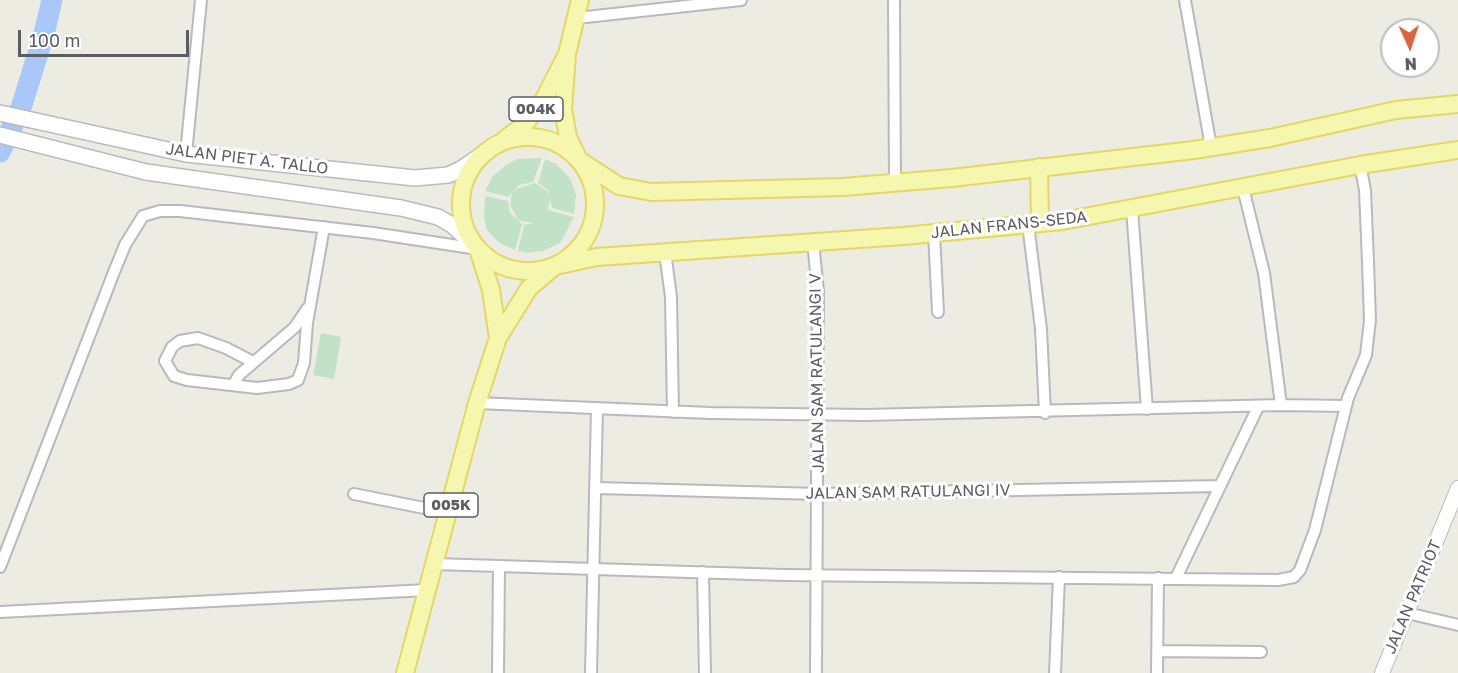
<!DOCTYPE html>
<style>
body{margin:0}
#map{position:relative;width:1458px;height:673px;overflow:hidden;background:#edece3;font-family:"Golos Text",sans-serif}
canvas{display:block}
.north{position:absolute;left:1380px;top:18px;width:60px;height:60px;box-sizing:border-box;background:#fff;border:2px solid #bdbec0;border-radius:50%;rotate:177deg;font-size:16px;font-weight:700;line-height:24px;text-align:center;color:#5b5d62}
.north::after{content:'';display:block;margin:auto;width:21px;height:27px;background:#d9643d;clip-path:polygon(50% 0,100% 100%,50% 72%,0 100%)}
.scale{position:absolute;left:18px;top:30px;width:171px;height:27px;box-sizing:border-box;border:3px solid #5b5d62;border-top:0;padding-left:8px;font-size:18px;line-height:21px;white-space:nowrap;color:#5b5d62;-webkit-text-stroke:4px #fff;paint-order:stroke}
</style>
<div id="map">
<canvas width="1458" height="673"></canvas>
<div class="north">N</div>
<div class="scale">100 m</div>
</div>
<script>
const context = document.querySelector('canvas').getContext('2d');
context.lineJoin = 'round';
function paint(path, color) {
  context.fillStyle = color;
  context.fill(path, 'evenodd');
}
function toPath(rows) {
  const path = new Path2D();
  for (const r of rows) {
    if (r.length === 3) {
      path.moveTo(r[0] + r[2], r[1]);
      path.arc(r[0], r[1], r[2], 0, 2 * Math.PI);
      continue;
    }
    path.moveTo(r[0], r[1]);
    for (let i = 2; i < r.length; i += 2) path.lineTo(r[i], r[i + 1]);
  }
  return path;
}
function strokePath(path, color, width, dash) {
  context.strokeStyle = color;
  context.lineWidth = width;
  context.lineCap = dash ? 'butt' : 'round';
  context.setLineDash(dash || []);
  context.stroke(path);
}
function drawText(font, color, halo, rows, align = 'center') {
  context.font = font + ' "Golos Text",sans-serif';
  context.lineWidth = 6;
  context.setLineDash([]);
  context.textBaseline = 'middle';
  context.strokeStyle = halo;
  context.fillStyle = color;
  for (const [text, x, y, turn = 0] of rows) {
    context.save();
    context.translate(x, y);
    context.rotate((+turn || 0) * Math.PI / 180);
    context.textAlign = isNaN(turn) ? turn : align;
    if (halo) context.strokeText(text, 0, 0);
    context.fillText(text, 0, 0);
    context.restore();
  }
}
const green = toPath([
 [542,158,533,182,519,185,508,197,485,191,493,176,507,164,518,159],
 [545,159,556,164,570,178,576,195,574,214,552,208,548,190,538,183],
 [535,183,547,191,550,199,548,210,574,217,560,243,543,251,527,253,518,251,524,225,533,223,518,220,510,205,512,193,516,189],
 [485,196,508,201,510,213,522,224,515,250,498,242,487,230,484,217],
 [321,333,341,337,334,379,313,375]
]);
const river = toPath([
 [0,152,21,108,44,34,52,0]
]);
const minor = toPath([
 [894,0,895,183],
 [1185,0,1211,147],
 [577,18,741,0],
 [186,154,201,0],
 [1243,188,1264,273,1281,405],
 [1132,209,1147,409],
 [1028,224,1041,329,1045,413],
 [934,234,938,312],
 [813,242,818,291,816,673],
 [665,252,671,297,673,412],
 [253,362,226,348,198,338,180,341,172,347,165,361,174,376,187,380,257,388,289,384,298,380,304,363,307,323,324,227],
 [234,384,239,375,295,327,307,309],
 [477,403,710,413,865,415,1281,405,1346,406],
 [597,488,819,494,1219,486],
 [354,494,449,513],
 [434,564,499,566],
 [0,567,114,272,125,245,143,216,160,211,180,211,373,233,478,249],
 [703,572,705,673],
 [1176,578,1258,407],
 [0,612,427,590],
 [1407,613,1458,625],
 [1158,651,1261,652],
 [498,673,499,566,784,575,1278,580,1294,577,1300,570,1315,530,1348,398,1366,355,1370,320,1368,262,1365,190,1360,165],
 [591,673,597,408],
 [1055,673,1059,577],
 [1157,673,1158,578]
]);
const tertiary = toPath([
 [1382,673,1458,488]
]);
const secondary = toPath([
 [0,113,186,154,415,178,448,175,461,169,489,150],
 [0,135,146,172,401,208,438,217,452,225,478,249]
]);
const primary = toPath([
 [567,54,563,109,568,137,579,160,619,186,651,192,843,187,952,178,1194,150,1270,138,1396,110,1458,104],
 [528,204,67],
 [505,139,524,125,544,99,567,54,580,0],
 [1039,167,1040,223],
 [478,249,491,290,498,338],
 [405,673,477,403,498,338,529,288,555,266,597,257,903,236,1063,221,1360,165,1458,150]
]);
const shields = [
 [536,109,54],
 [451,505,54]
];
const shieldNames = [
 ["004K",536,109],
 ["005K",451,505]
];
const streetNames = [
 ["JALAN PIET A. TALLO",247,159,7],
 ["JALAN FRANS-SEDA",1009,225,-6],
 ["JALAN SAM RATULANGI V",817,373,-91],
 ["JALAN SAM RATULANGI IV",908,492,-1],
 ["JALAN PATRIOT",1413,597,-67]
];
paint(green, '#c2e2c7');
strokePath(river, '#a9c7f7', 21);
strokePath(minor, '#b8b9be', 14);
strokePath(tertiary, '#b8b9be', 16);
strokePath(secondary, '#b9bac0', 18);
strokePath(primary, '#e4d765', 20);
strokePath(minor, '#fff', 10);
strokePath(tertiary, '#fff', 14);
strokePath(secondary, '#fff', 15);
strokePath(primary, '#f6f7ae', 16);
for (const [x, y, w] of shields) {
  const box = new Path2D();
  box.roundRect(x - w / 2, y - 12, w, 24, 4.5);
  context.fillStyle = '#fff';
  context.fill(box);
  strokePath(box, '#5b5d62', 1.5);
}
drawText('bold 15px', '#5b5d62', null, shieldNames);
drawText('16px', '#5b5d62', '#fff', streetNames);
</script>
